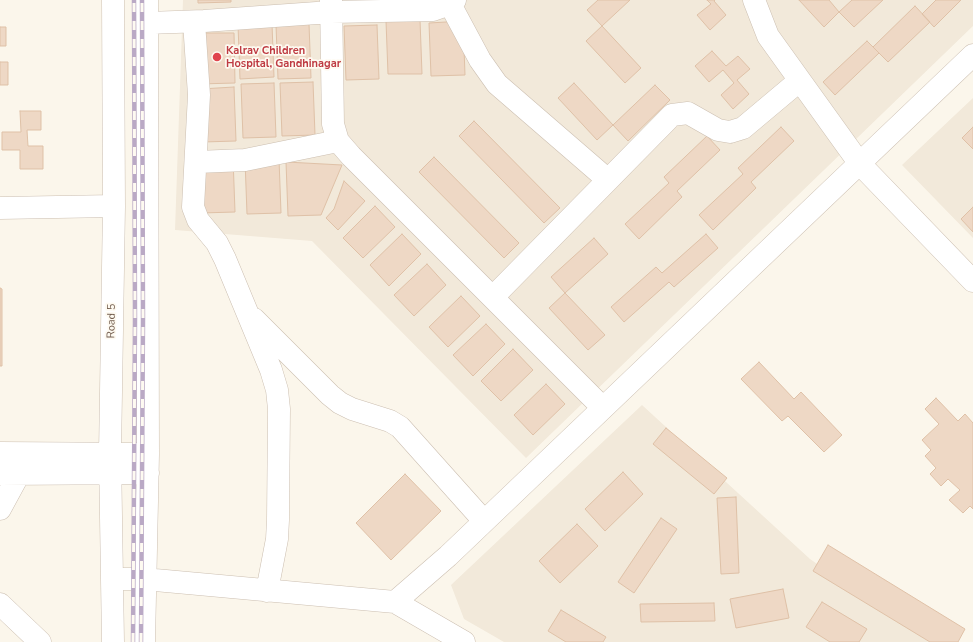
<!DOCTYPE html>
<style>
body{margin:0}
canvas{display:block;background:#fbf6eb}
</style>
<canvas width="973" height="642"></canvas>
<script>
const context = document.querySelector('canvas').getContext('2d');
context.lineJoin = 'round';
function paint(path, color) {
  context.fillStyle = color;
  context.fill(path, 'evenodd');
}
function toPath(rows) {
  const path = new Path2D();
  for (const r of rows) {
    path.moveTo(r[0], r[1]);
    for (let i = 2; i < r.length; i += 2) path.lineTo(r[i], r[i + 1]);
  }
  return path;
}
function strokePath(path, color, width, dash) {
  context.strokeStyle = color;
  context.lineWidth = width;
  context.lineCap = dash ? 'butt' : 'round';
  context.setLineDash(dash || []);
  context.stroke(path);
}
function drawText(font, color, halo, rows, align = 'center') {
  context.font = font + ' "Nunito Sans",sans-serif';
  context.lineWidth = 3.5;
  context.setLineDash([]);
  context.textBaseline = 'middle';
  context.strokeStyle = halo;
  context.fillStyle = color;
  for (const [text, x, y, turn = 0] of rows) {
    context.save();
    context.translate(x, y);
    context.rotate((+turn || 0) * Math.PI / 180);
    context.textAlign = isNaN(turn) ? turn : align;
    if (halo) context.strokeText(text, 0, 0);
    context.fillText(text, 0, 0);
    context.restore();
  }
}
const residential = toPath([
 [183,0,973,0,973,26,526,458,312,241,175,230],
 [973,98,973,238,902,165],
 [642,405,810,559,930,642,504,642,464,619,451,585]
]);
const building = toPath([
 [198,0,231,0,231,2,198,3,198,0],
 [598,0,630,0,602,26,587,10,598,0],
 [707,0,715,0,714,1,726,15,710,30,697,15,711,4,707,0],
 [799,0,829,0,839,12,824,27,799,0],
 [852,0,883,0,854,27,839,12,852,0],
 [936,0,961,0,934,27,922,14,936,0],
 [915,6,930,22,888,62,873,47,915,6],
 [420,20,422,74,388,74,386,21,420,20],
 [463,21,465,75,431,76,429,23,463,21],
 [272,24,274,77,240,79,238,25,272,24],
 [309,24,311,78,278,79,276,25,309,24],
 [377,25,379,79,346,80,344,26,377,25],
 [602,26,641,68,625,83,586,41,602,26],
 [0,27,6,27,6,46,0,46,0,27],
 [198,33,234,33,235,83,199,84,198,33],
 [867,41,879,53,835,95,823,82,867,41],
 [712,51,726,66,738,56,750,69,737,80,749,94,733,109,721,95,734,83,723,70,709,82,695,66,712,51],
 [0,62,8,62,8,85,0,85,0,62],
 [313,82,315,135,282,136,280,83,313,82],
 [274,83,276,137,243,138,241,84,274,83],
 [574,83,613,125,597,140,558,98,574,83],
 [655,85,670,100,628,141,613,125,655,85],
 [234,87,236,141,203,142,201,89,234,87],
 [20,111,41,111,41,130,27,130,28,146,43,146,43,169,20,169,20,150,2,150,2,132,21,132,20,111],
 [474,121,560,208,544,223,459,136,474,121],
 [781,127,794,141,751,182,756,188,713,230,699,215,743,174,738,168,781,127],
 [973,127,973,149,962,138,973,127],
 [707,136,720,150,677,191,682,197,639,239,625,224,669,183,664,177,707,136],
 [434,157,519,243,504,258,419,172,434,157],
 [233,158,235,212,201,213,199,159,233,158],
 [279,159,281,213,247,214,245,160,279,159],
 [286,162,342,165,321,215,288,216,286,162],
 [344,181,365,201,338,230,326,218,334,209,344,181],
 [375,206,395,227,363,258,343,238,375,206],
 [973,207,973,232,961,219,973,207],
 [402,234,421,254,389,286,370,265,402,234],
 [706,234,718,248,674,287,669,282,624,322,611,307,656,267,662,273,706,234],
 [594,238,608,254,565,293,551,277,594,238],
 [427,264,446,285,414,316,394,295,427,264],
 [0,288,2,289,2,366,0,366,0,288],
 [565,293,605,335,588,350,549,308,565,293],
 [461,296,480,316,448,347,429,327,461,296],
 [486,324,505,344,473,376,453,355,486,324],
 [513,349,533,370,501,401,481,381,513,349],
 [759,362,794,399,801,392,842,435,824,452,788,416,782,421,741,379,759,362],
 [546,384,565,404,533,435,514,415,546,384],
 [936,398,958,421,965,414,973,423,973,509,970,506,963,513,949,500,960,490,948,479,941,486,930,474,936,468,925,456,931,450,922,440,939,424,925,409,936,398],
 [666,428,727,478,714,494,653,444,666,428],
 [623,472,643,494,605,531,585,509,623,472],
 [405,474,441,511,391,560,356,523,405,474],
 [736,497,739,573,721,574,717,498,736,497],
 [661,518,677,529,634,593,618,582,661,518],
 [577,524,598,546,560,583,539,561,577,524],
 [828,545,965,629,958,642,930,642,813,571,828,545],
 [783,589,789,618,736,628,730,599,783,589],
 [822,602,867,629,859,642,830,642,806,627,822,602],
 [714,603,715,621,641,622,640,604,714,603],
 [561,610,606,637,603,642,566,642,548,631,561,610]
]);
const minor = toPath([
 [331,0,333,124,338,141,351,156,602,407],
 [754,0,768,36,860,164,973,281],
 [450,4,480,60,497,84,608,180],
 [194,22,199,95,193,207,198,220,217,243,225,259,271,370,277,390,279,409,278,520,277,539,267,591],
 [147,23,204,21,331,12,433,10,450,4,455,0],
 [197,162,245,160,338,141],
 [0,208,114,206],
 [493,297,672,115,688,113,718,130,730,132,743,128,799,81],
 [254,319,330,395,340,403,352,409,390,421,400,427,484,521],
 [0,453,148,454],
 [0,474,148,473],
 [0,509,25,463],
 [112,579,144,579,395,602,464,642],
 [395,602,448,556,973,55],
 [0,604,40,642],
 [113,642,110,454,114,206,113,0],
 [144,642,148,454,147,0]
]);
const rail = toPath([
 [133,642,135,318,134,0],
 [141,642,143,319,142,0]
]);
const markers = [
 [217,57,5,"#e0444e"]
];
const healthNames = [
 ["Kalrav Children",226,51],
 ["Hospital, Gandhinagar",226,64]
];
const streetNames = [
 ["Road 5",112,321,-89]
];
paint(residential, '#f2e9da');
paint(building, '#eed8c5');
strokePath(building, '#dfc1a7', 1);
strokePath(minor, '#ccbfb1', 23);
strokePath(minor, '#fff', 22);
strokePath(rail, '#baa9c5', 4.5);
strokePath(rail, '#fefaf1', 3, [9]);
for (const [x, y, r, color] of markers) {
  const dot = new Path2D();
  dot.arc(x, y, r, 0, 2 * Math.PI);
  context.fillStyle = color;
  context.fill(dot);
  strokePath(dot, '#fefaf1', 1.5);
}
drawText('bold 11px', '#be3a42', '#fefaf1', healthNames, 'left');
drawText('11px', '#745f50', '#fefaf1', streetNames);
</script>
